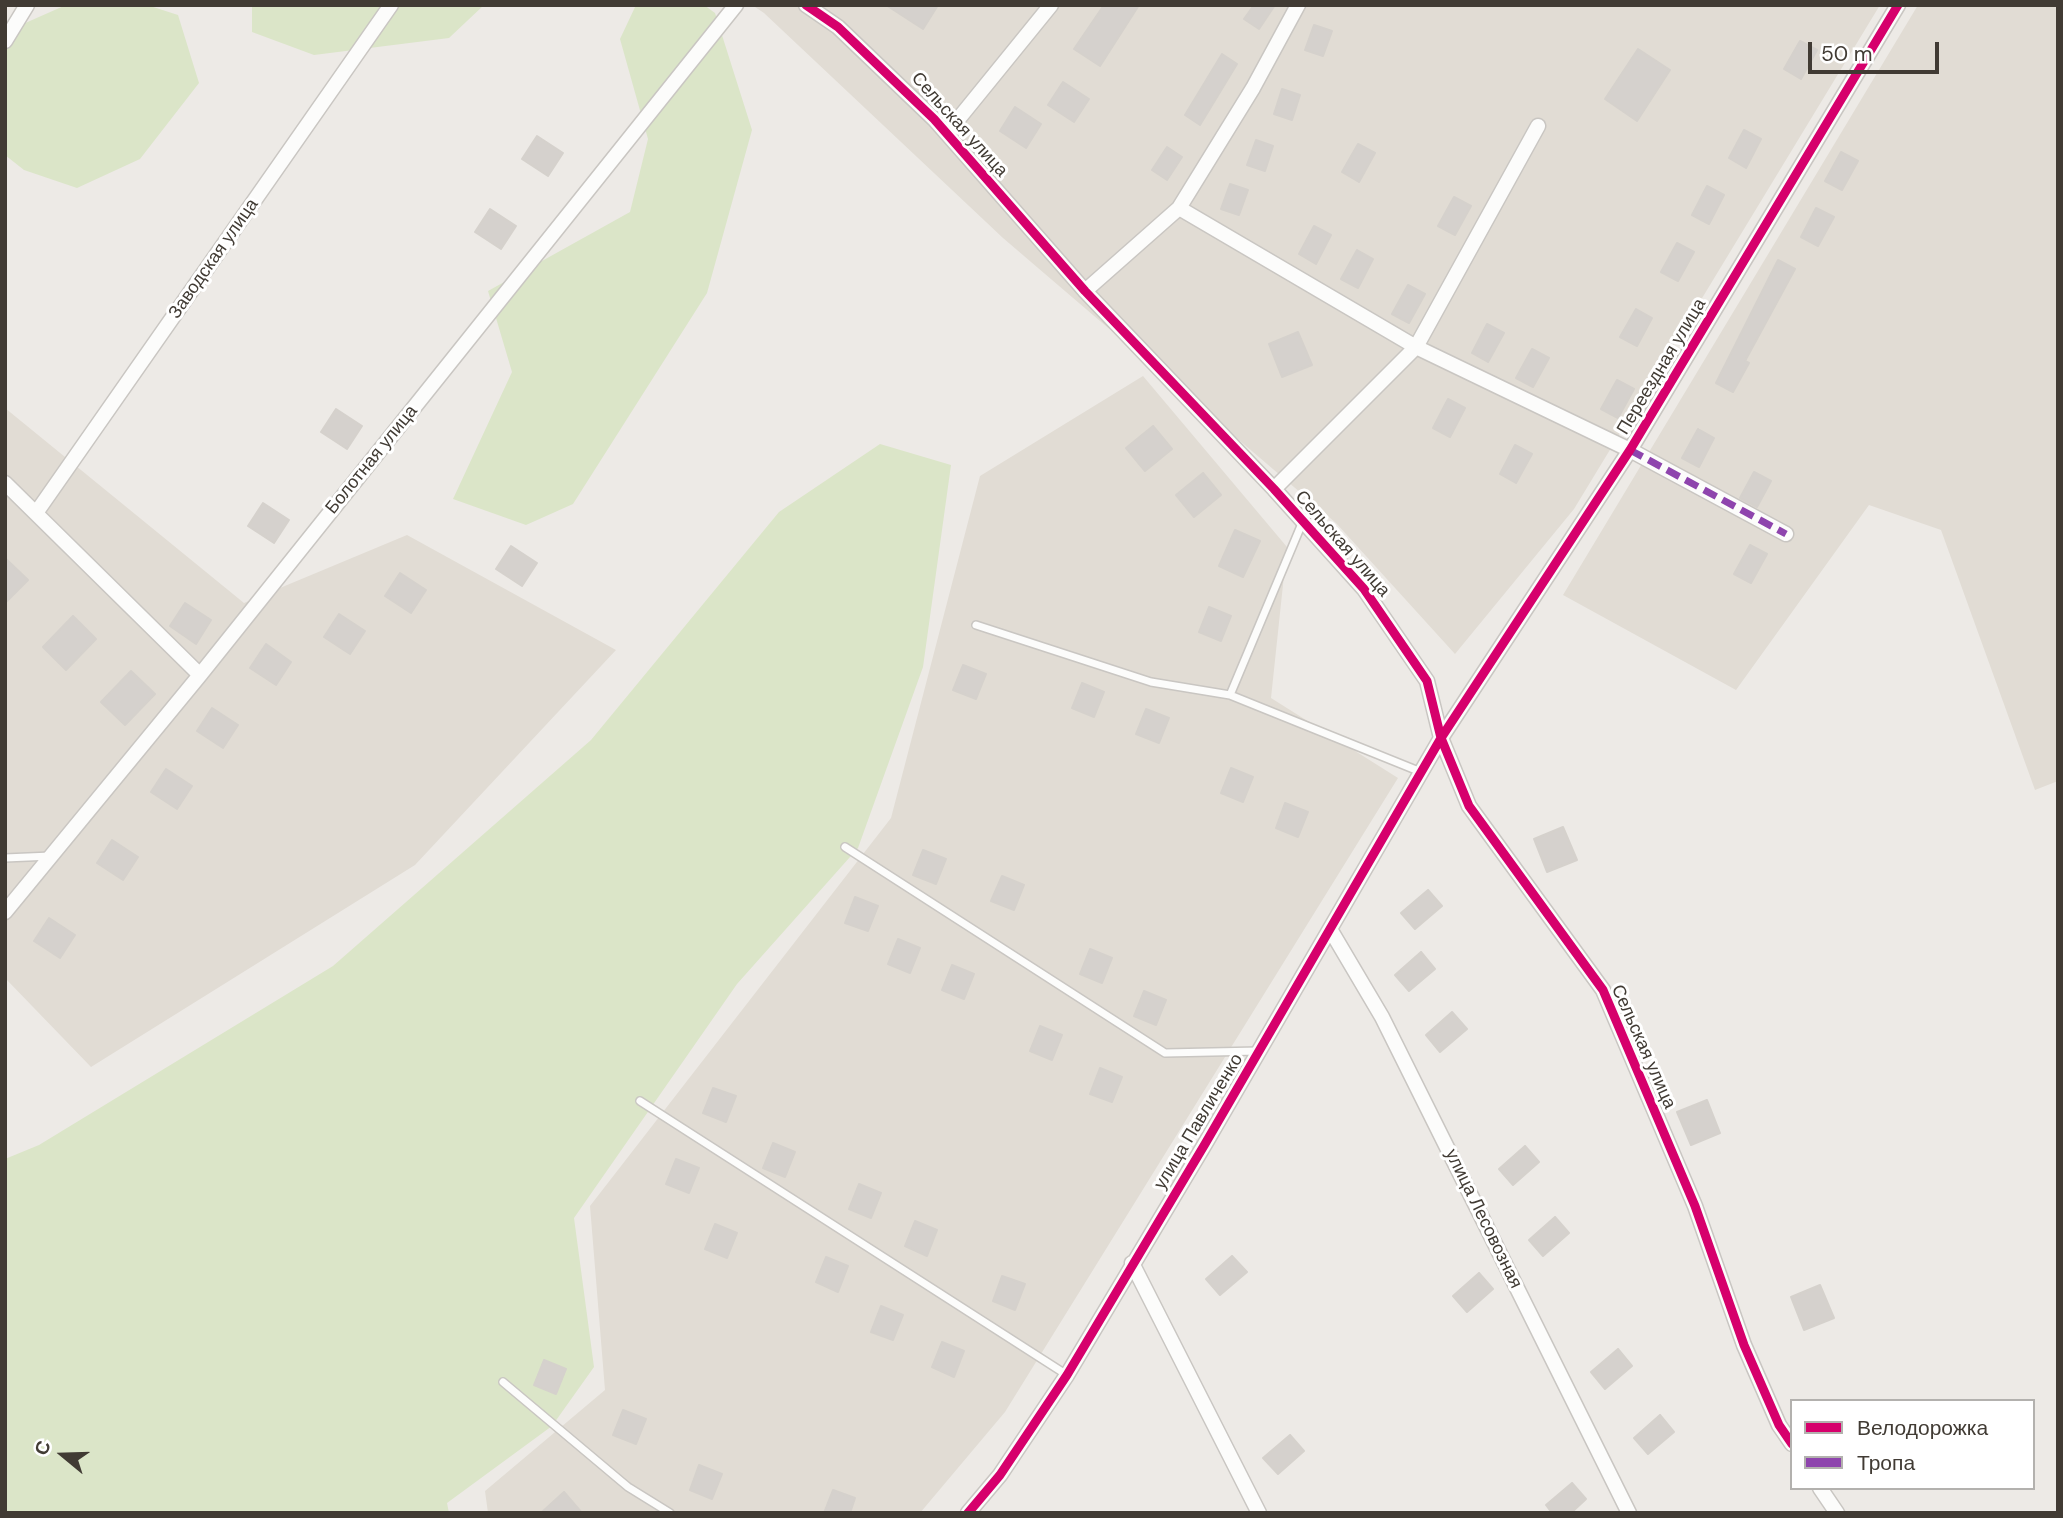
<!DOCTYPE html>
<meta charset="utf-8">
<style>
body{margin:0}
#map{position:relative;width:2063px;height:1518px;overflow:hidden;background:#edeae6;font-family:"DM Sans",sans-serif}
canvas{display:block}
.frame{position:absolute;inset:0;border:7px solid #413b34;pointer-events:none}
.legend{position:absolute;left:1790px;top:1399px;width:245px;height:91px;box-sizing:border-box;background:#fff;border:2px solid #b3b1ae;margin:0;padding:9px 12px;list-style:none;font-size:21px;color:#413b34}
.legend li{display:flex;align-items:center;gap:14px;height:35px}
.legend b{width:35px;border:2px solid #b3b1ae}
.north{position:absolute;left:28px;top:1420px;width:70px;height:70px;-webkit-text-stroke:5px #fff;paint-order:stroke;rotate:289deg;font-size:19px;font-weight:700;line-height:28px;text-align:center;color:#413b34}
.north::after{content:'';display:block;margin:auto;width:24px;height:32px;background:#413b34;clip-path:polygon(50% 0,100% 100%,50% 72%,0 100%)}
.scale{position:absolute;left:1808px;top:42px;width:131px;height:32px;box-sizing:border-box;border:4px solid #413b34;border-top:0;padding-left:9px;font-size:21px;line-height:24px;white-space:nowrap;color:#413b34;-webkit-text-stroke:5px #fff;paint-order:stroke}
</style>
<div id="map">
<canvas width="2063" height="1518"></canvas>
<div class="frame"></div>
<ul class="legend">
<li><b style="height:9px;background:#d6006c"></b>Велодорожка</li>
<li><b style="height:9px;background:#8e44ad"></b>Тропа</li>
</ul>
<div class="north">С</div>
<div class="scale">50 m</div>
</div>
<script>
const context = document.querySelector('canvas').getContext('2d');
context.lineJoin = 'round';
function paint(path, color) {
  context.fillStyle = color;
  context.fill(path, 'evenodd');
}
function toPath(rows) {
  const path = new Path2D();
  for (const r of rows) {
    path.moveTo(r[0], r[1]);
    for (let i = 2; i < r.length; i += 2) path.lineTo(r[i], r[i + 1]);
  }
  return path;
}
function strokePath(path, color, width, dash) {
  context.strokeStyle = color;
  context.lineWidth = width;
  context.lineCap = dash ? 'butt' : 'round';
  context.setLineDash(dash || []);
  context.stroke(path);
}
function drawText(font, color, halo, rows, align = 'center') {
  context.font = font + ' "DM Sans",sans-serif';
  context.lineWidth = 6;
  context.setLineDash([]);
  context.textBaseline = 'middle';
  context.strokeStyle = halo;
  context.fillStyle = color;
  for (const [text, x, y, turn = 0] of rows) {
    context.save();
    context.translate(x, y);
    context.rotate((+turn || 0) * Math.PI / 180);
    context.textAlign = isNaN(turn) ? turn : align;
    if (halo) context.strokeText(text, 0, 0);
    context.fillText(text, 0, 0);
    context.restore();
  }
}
const residential = toPath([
 [752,5,1880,5,1574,509,1455,654,1336,523,1003,238,764,13],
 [1918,5,2058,5,2058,781,2035,790,1941,530,1869,505,1736,690,1563,595],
 [1143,376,1287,547,1271,698,1398,778,1005,1412,920,1513,488,1513,485,1491,605,1390,590,1206,891,818,980,476],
 [5,408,244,603,407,535,616,650,415,865,91,1067,5,978]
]);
const green = toPath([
 [66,5,147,5,178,15,199,83,140,159,77,188,24,170,5,155,5,32],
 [252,5,484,5,449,38,314,55,252,32],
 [636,5,704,5,715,13,752,130,707,293,573,504,526,525,453,499,512,372,488,291,630,212,648,139,620,39],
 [880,444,951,465,923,667,858,848,737,984,574,1218,594,1367,552,1426,447,1503,449,1513,5,1513,5,1159,39,1145,333,966,591,740,779,512]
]);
const building = toPath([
 [886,5,938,5,923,29,886,5],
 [1104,5,1139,5,1100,66,1074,49,1104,5],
 [1254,5,1275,5,1259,29,1244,19,1254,5],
 [1314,25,1332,31,1323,56,1305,50,1314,25],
 [1800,41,1817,50,1801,79,1784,69,1800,41],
 [1638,49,1670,70,1637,121,1605,99,1638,49],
 [1222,54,1237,64,1200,125,1185,115,1222,54],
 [1063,82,1089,99,1074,122,1048,105,1063,82],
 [1282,89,1300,95,1292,120,1274,114,1282,89],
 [1015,107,1041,124,1026,148,1000,131,1015,107],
 [1744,130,1761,139,1746,168,1729,158,1744,130],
 [537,136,563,153,548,176,522,159,537,136],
 [1256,140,1273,146,1265,171,1247,165,1256,140],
 [1358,144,1375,153,1359,182,1342,172,1358,144],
 [1167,147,1182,157,1167,180,1152,170,1167,147],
 [1841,152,1858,161,1842,190,1825,181,1841,152],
 [1230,184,1248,190,1239,215,1221,209,1230,184],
 [1707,186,1724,195,1709,224,1692,215,1707,186],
 [1454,197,1471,206,1455,235,1438,226,1454,197],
 [1816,208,1834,217,1818,246,1801,237,1816,208],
 [490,209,516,226,501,249,475,232,490,209],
 [1314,226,1331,235,1316,264,1299,254,1314,226],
 [1677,243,1694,252,1678,281,1661,272,1677,243],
 [1357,250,1373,259,1358,288,1341,279,1357,250],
 [1778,260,1795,269,1745,361,1749,363,1733,392,1716,383,1778,260],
 [1408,285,1425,294,1409,323,1392,314,1408,285],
 [1636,309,1652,318,1637,346,1620,337,1636,309],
 [1487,324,1504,333,1488,362,1472,353,1487,324],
 [1298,332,1312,365,1282,377,1269,344,1298,332],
 [1532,349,1549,358,1533,387,1516,378,1532,349],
 [1617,380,1634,389,1618,418,1601,409,1617,380],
 [1448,399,1465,408,1450,437,1433,428,1448,399],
 [336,409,362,426,347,449,321,432,336,409],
 [1153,426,1172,449,1145,471,1126,448,1153,426],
 [1698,429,1714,438,1699,467,1682,458,1698,429],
 [1515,445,1532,454,1516,483,1500,474,1515,445],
 [1754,472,1771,481,1757,507,1740,498,1754,472],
 [1203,473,1221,495,1194,517,1176,495,1203,473],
 [263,503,289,520,274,543,248,526,263,503],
 [1235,530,1260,541,1243,577,1219,566,1235,530],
 [1750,545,1767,554,1751,583,1734,574,1750,545],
 [511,546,537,563,522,586,496,569,511,546],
 [5,558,28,580,5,603,5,558],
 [400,573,426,590,411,613,385,596,400,573],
 [185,603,211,620,196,644,170,626,185,603],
 [1209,607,1231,616,1221,641,1199,632,1209,607],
 [339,614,365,631,350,654,324,637,339,614],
 [73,616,96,639,66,670,43,647,73,616],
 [266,644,291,662,276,685,250,668,266,644],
 [963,665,986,674,976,699,953,690,963,665],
 [131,671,155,694,125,725,101,702,131,671],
 [1082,683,1104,692,1094,717,1072,708,1082,683],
 [212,708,238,725,223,748,197,731,212,708],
 [1146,709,1169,718,1159,743,1136,734,1146,709],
 [1231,768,1253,777,1243,802,1221,793,1231,768],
 [166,769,192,786,177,809,151,792,166,769],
 [1285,803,1308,812,1298,837,1276,828,1285,803],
 [1563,827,1577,860,1547,872,1534,839,1563,827],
 [112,840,138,857,123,880,97,863,112,840],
 [923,850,946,859,936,884,913,875,923,850],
 [1002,876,1024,885,1014,910,991,901,1002,876],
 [1428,890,1442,906,1415,929,1401,913,1428,890],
 [855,897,878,906,868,931,845,923,855,897],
 [49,918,75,935,60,958,34,941,49,918],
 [898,939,920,948,910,973,888,964,898,939],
 [1090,949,1112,958,1102,983,1080,974,1090,949],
 [1421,952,1435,969,1409,991,1395,975,1421,952],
 [952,965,974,974,964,999,942,990,952,965],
 [1144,991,1166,1000,1156,1025,1134,1016,1144,991],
 [1452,1012,1467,1029,1440,1052,1426,1035,1452,1012],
 [1040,1026,1062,1035,1052,1060,1030,1051,1040,1026],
 [1100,1068,1122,1077,1112,1102,1090,1094,1100,1068],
 [713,1088,736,1096,726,1122,703,1113,713,1088],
 [1707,1100,1720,1133,1691,1145,1677,1112,1707,1100],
 [773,1143,795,1152,785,1177,763,1168,773,1143],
 [1525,1146,1539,1162,1513,1185,1499,1169,1525,1146],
 [676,1159,699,1168,689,1193,666,1184,676,1159],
 [859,1184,881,1193,871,1218,849,1209,859,1184],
 [1555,1217,1569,1233,1543,1256,1529,1240,1555,1217],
 [915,1221,937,1230,927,1256,905,1246,915,1221],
 [715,1224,737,1233,727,1258,705,1249,715,1224],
 [1232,1256,1247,1272,1220,1295,1206,1279,1232,1256],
 [826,1257,848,1266,838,1292,816,1282,826,1257],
 [1479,1273,1493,1289,1467,1312,1453,1296,1479,1273],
 [1002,1276,1025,1284,1015,1310,993,1301,1002,1276],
 [1820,1285,1834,1318,1804,1330,1791,1297,1820,1285],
 [881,1306,903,1315,893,1340,871,1332,881,1306],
 [942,1342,964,1351,954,1377,932,1367,942,1342],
 [1618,1349,1632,1366,1605,1389,1591,1372,1618,1349],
 [544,1360,566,1369,556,1394,534,1385,544,1360],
 [623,1410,646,1419,636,1444,613,1435,623,1410],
 [1660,1415,1674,1432,1648,1454,1634,1438,1660,1415],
 [1290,1435,1304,1451,1278,1474,1263,1458,1290,1435],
 [699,1465,722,1474,712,1499,690,1490,699,1465],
 [1572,1483,1586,1499,1571,1513,1552,1513,1546,1505,1572,1483],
 [833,1490,855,1498,850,1513,824,1513,833,1490],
 [564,1492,582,1513,541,1513,564,1492]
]);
const service = toPath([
 [1303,521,1230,695,1421,772],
 [976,625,1151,682,1230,695],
 [845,847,1165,1053,1259,1051],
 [5,858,51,856],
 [640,1101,1067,1375],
 [503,1382,628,1487,670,1513]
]);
const minor = toPath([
 [806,5,838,27,934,119,1085,291,1274,489,1364,589,1427,681,1441,738,1469,806,1603,990,1695,1206,1744,1345,1779,1425,1792,1444],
 [5,41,27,5],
 [947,133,1051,5],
 [1179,208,1416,347,1630,450,1786,534],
 [1085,291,1179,208,1253,88,1298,5],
 [5,483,200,675],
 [1274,489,1416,347,1538,126],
 [36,513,391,5],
 [5,912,200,675,736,5],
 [1330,929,1382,1017,1629,1513],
 [1132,1263,1259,1513],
 [1820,1488,1837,1513],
 [968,1513,1000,1475,1067,1375,1205,1144,1441,738,1630,450,1898,5]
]);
const quiet = toPath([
 [1630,450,1786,534]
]);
const cycleway = toPath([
 [806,5,838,27,934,119,1085,291,1274,489,1364,589,1427,681,1441,738,1469,806,1603,990,1695,1206,1744,1345,1779,1425,1792,1444],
 [968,1513,1000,1475,1067,1375,1205,1144,1441,738,1630,450,1898,5]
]);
const streetNames = [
 ["Сельская улица",959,125,48],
 ["Заводская улица",214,259,-55],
 ["Переездная улица",1662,367,-59],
 ["Болотная улица",372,460,-51],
 ["Сельская улица",1342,544,49],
 ["Сельская улица",1643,1047,66],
 ["улица Павличенко",1199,1122,-59],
 ["улица Лесовозная",1483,1219,64]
];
paint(residential, '#e1dcd4');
paint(green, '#dbe5c8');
paint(building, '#d5d1cd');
strokePath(building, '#d5d1cc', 2);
strokePath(service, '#c9c6c2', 10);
strokePath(minor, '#c9c6c2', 17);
strokePath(service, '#fcfcfb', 7);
strokePath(minor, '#fcfcfb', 14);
strokePath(quiet, '#8e44ad', 7, [14, 7]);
strokePath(cycleway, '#d6006c', 9);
drawText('18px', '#413b34', '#fff', streetNames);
</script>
